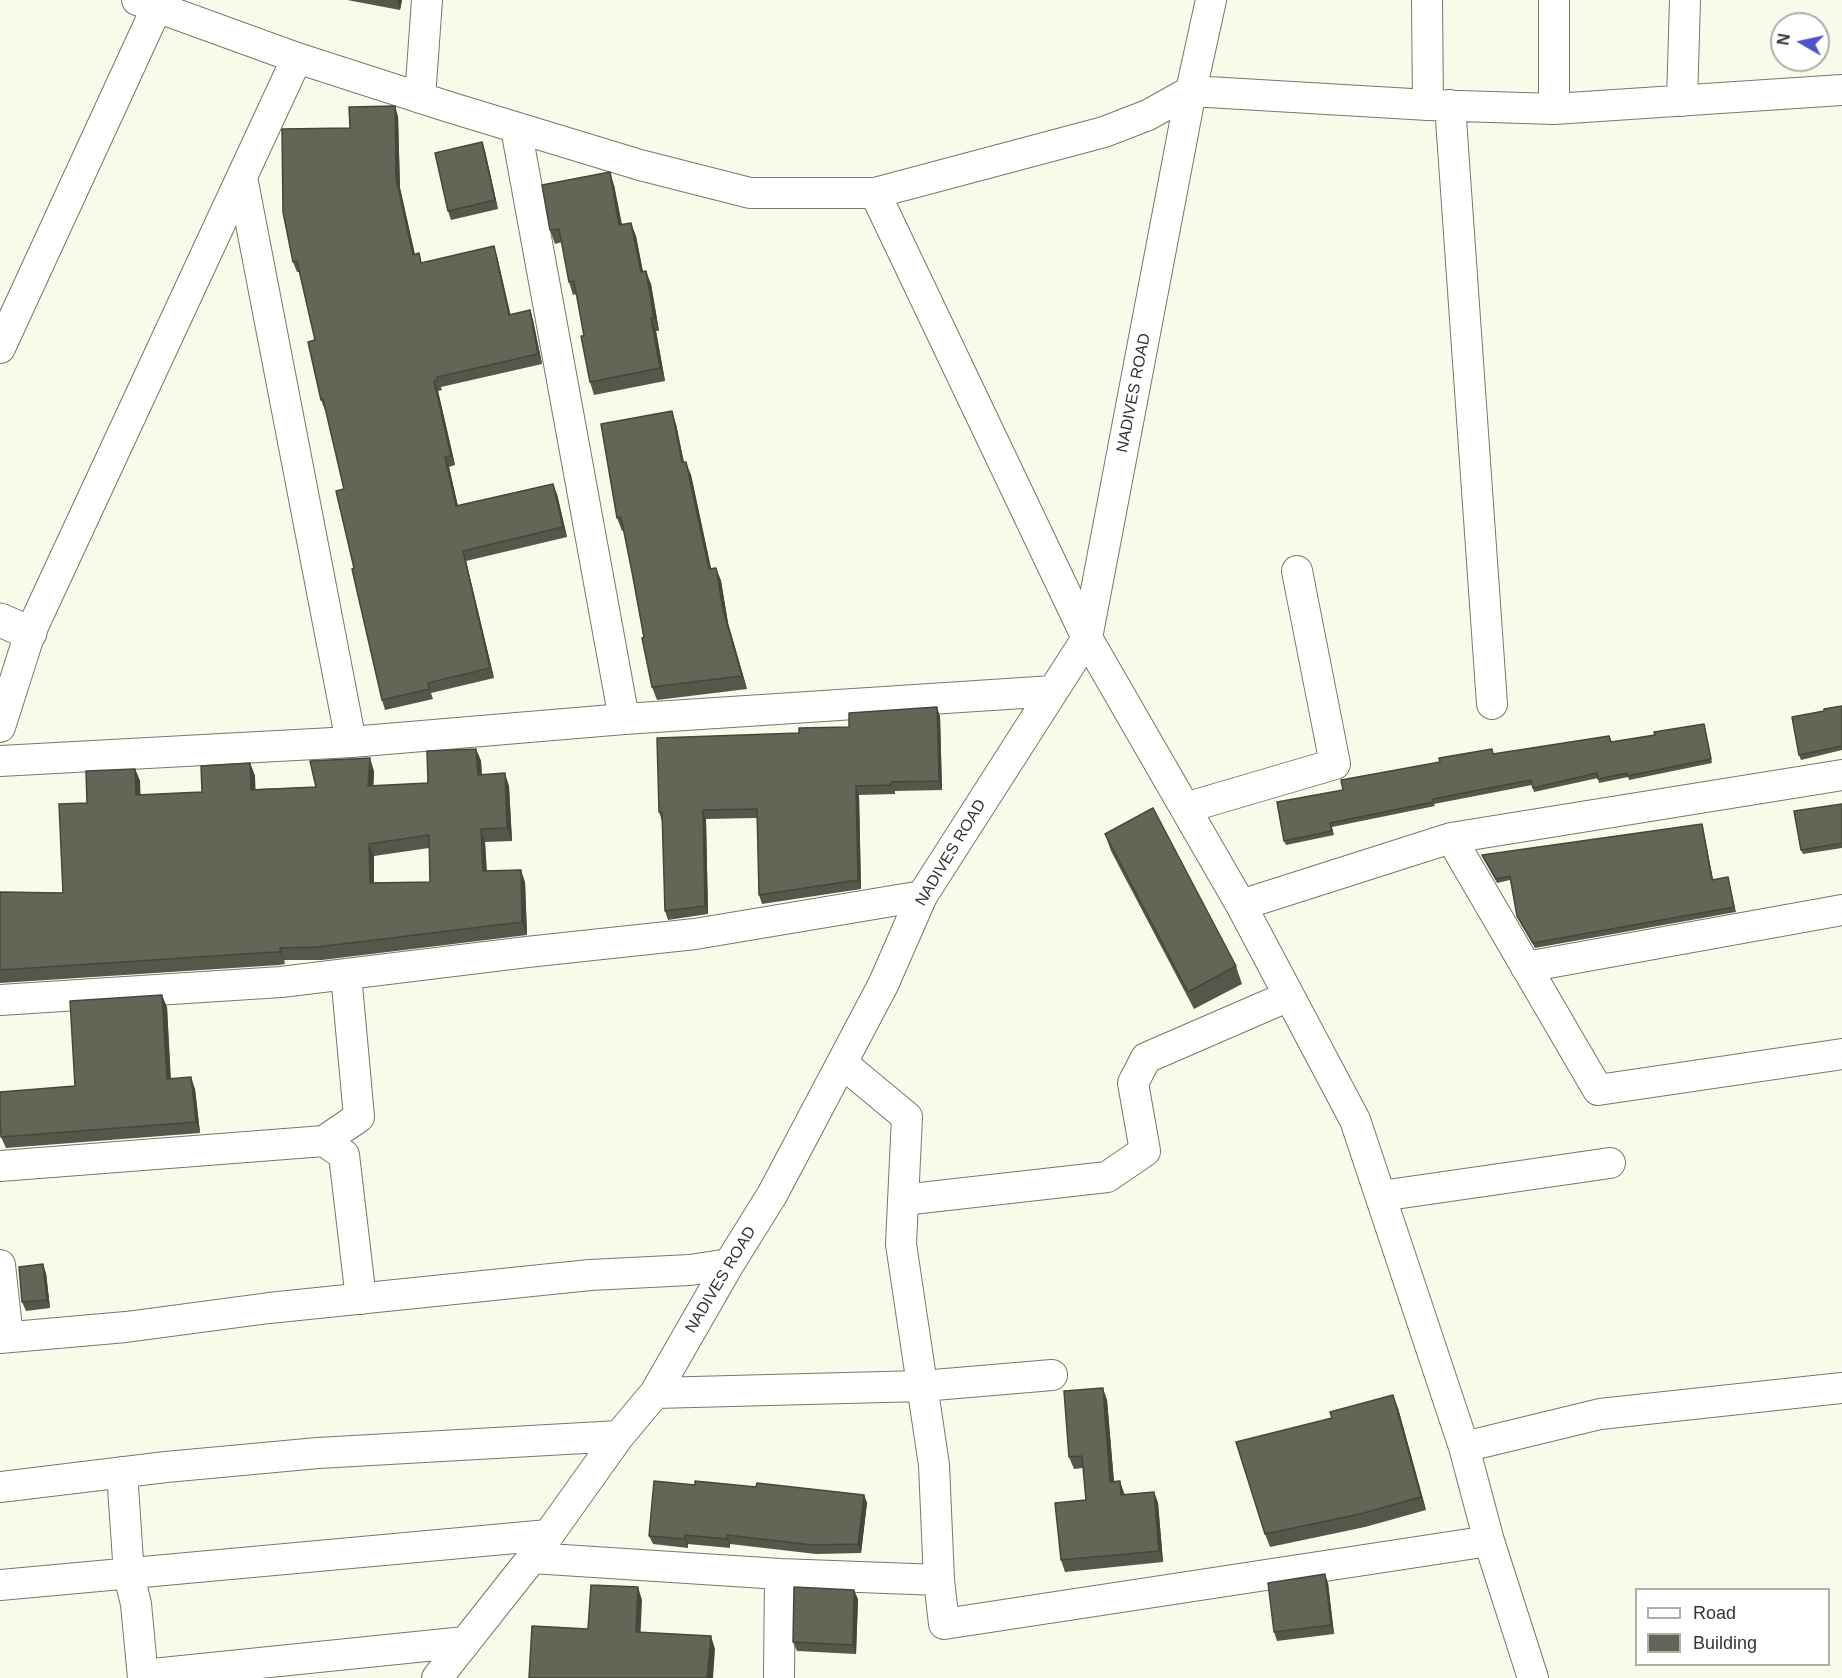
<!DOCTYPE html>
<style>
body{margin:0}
#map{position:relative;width:1842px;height:1678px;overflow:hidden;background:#f9fbea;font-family:Helvetica,sans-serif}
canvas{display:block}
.legend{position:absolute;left:1635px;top:1588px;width:195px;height:78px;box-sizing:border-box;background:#fff;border:2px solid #aeaeab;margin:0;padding:8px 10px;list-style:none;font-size:18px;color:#34352e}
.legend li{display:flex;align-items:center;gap:12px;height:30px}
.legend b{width:30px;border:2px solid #aeaeab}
.north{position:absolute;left:1770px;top:12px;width:60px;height:60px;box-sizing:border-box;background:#fff;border:2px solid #aeaeab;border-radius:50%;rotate:279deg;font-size:16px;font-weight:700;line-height:24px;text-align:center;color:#34352e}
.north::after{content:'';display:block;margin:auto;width:21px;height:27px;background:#5053c9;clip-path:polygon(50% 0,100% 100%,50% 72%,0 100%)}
</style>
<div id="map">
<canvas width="1842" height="1678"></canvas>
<ul class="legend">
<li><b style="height:8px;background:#fff"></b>Road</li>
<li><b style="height:16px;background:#646556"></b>Building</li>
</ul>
<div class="north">N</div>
</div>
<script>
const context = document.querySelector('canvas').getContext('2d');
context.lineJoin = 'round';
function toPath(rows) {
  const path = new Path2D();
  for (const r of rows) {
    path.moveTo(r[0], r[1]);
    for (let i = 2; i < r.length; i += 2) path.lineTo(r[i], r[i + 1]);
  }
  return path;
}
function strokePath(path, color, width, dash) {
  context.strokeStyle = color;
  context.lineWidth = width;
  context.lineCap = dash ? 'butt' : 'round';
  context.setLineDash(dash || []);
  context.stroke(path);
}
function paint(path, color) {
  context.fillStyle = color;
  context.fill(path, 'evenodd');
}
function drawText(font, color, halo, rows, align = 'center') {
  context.font = font + ' Helvetica,sans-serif';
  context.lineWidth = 6;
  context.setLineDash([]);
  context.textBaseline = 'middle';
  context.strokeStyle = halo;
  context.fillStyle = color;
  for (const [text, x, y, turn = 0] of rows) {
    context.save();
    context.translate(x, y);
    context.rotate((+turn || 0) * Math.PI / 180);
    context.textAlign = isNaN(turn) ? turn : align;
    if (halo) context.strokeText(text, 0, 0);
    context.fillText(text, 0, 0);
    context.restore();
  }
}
const minor = toPath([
 [137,0,297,58,449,107,640,165,750,193,875,193,1104,132,1148,115,1191,91,1428,105,1554,109,1842,90],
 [1427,0,1428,105],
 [1554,0,1554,109],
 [420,98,427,0],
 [1682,101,1685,0],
 [1450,105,1492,704],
 [516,128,624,719],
 [242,177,351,742],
 [875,193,1087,638,1241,905,1355,1120,1464,1447,1489,1541,1533,1678],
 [0,348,157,7],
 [0,727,30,633,297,58],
 [0,761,351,742,624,719,1053,691],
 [1185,808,1335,764,1297,571],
 [1451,838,1598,1090,1842,1054],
 [1241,905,1451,838,1842,775],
 [1526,967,1842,910],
 [0,1000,281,982,527,952,695,934,922,896],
 [842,1063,907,1117,901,1244,934,1465,939,1580,944,1624,1489,1541],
 [324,1141,359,1117,346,974],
 [0,1166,324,1141,344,1155,361,1299],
 [1381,1196,1610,1163],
 [903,1200,1107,1177,1145,1151,1133,1083,1146,1058,1289,996],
 [0,1265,8,1337],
 [0,1338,126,1327,269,1308,590,1275,690,1270,729,1264],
 [655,1393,922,1386,1052,1375],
 [1464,1447,1600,1414,1842,1388],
 [122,1472,129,1575,136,1604,143,1678],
 [0,1487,166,1467,318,1453,619,1436],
 [532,1558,780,1574],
 [0,1585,548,1535],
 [143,1675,465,1642],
 [437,1678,532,1558,619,1436,655,1393,729,1264,772,1195,883,985,922,896,1087,638,1191,91,1211,0],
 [779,1678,780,1574,939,1580]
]);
const secondary = toPath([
 [0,620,30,633]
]);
const wall = toPath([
 [347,0,402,0,400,10],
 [398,116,400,188,415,254,422,263,497,256,510,315,530,310,533,320,542,364,441,387,442,390,438,391,455,465,449,467,458,506,557,494,567,537,466,561,494,678,431,693,433,699,385,710,382,700,354,568,344,489,326,410,325,410,321,400,315,340,299,272,297,272,293,262,350,128],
 [482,142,485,151,498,209,451,220,448,211],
 [614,185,622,224,636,236,643,271,651,284,659,331,656,331,665,381,594,395,590,382,584,336,577,294,573,295,569,282,562,242,555,244,550,230],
 [676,424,684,462,691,475,711,569,716,568,721,581,728,623,747,689,657,700,652,687,632,572,624,530,622,531,617,518],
 [1842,706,1842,750,1801,760,1799,755,1824,711],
 [940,716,942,790,895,791,895,794,859,795,861,889,762,904,759,895,757,818,706,819,708,914,668,920,665,911,662,821,659,812,849,727],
 [1704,724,1712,763,1629,780,1628,777,1599,783,1598,778,1534,792,1532,785,1434,804,1435,806,1332,827,1334,835,1286,845,1284,841,1343,790,1440,762,1494,754,1611,742,1655,735],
 [476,749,481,761,482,774,509,786,512,841,485,842,487,871,525,882,527,935,322,960,284,960,285,964,279,965,0,983,0,892,63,893,87,803,135,769,140,781,140,795,202,792,250,763,255,776,255,789,316,787,374,771,373,786,428,783],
 [429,848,430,882,374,883,374,856],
 [1842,804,1842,848,1803,854,1801,850],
 [1702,824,1713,880,1728,877,1736,912,1535,948,1517,916,1510,880,1497,883,1482,855],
 [1105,834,1236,966,1242,984,1194,1009,1111,851],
 [167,1007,171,1079,195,1089,200,1133,6,1148,1,1137,75,1086],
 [46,1273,50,1308,26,1311,22,1302],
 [1107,1400,1114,1482,1125,1494,1154,1492,1158,1503,1163,1562,1065,1572,1061,1560,1086,1500,1083,1468,1074,1469,1069,1457],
 [1398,1408,1426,1510,1365,1527,1270,1547,1265,1534],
 [695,1485,756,1487,864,1495,867,1503,861,1553,816,1554,730,1544,730,1548,688,1544,688,1548,653,1544,649,1536],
 [1328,1583,1334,1634,1277,1641,1274,1632],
 [858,1599,856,1654,797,1651,793,1642]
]);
const shadedWall = toPath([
 [397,0,402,0,400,10],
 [395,106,398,116,400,188,417,265,413,255,396,178],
 [482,142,485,151,498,209,495,200],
 [610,172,614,185,624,238,619,225],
 [631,223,636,236,645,285,641,272],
 [494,246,497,256,513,325,509,315],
 [646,271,651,284,659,331,654,318],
 [530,310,533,320,542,364,538,354],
 [651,318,656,331,665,381,660,368],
 [434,381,438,391,455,465,451,456],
 [672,411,676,424,686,475,682,462],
 [445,457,449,467,460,516,456,506],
 [686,462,691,475,714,582,709,569],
 [553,484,557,494,567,537,563,527],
 [463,551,466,561,494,678,490,668],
 [716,568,721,581,728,623,747,689,742,676,723,610],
 [937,707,940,716,942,790,939,781],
 [476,749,481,761,482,787,478,775],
 [370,758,374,771,373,799,368,786],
 [250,763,255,776,256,802,251,790],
 [135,769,140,781,141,807,136,795],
 [505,773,509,786,512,841,507,828],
 [856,786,859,795,861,889,858,880],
 [703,810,706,819,708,914,705,906],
 [1702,824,1714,884,1712,880],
 [481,829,485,842,487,884,483,871],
 [369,844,374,856,374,896,370,883],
 [521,870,525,882,527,935,522,922],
 [280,948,284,960,285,964,280,952],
 [162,995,167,1007,171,1091,167,1079],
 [191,1077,195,1089,200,1133,196,1122],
 [43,1264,46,1273,50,1308,47,1300],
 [1103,1388,1107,1400,1115,1494,1110,1482],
 [1393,1395,1398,1408,1426,1510,1421,1497],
 [1120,1481,1124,1493,1126,1506,1121,1495],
 [1154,1492,1158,1503,1163,1562,1159,1551],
 [864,1495,867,1503,861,1553,858,1544],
 [685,1535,688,1544,688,1548,685,1539],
 [727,1535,730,1544,730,1548,727,1539],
 [1325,1574,1328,1583,1334,1634,1331,1625],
 [638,1587,642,1600,640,1645,636,1632],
 [854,1590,858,1599,856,1654,853,1645],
 [711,1636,715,1649,713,1678,707,1678]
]);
const building = toPath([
 [395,106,396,178,413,255,419,253,421,263,494,246,509,315,530,310,538,354,437,377,438,380,434,381,451,456,445,457,456,506,553,484,563,527,463,551,490,668,428,683,429,689,382,700,352,569,354,568,336,491,344,489,323,399,321,400,308,342,315,340,297,261,293,262,283,212,282,129,350,128,349,107,395,106],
 [482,142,495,200,448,211,435,153,482,142],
 [610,172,619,225,631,223,641,272,646,271,654,318,651,318,660,368,590,382,581,336,584,336,574,281,569,282,559,229,550,230,542,185,610,172],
 [672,411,682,462,686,462,709,569,716,568,723,610,742,676,652,687,642,638,644,637,632,572,621,517,617,518,601,424,672,411],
 [1842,706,1842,746,1799,755,1792,717,1824,711,1824,709,1842,706],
 [937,707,939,781,891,782,891,785,856,786,858,880,759,895,757,809,703,810,705,906,665,911,662,812,659,812,657,738,799,733,799,728,849,727,849,713,937,707],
 [1704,724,1711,759,1627,776,1627,773,1598,779,1597,773,1533,788,1531,780,1433,799,1433,802,1330,823,1332,831,1284,841,1277,802,1343,790,1341,780,1440,762,1439,758,1492,749,1493,754,1609,736,1611,742,1655,735,1654,732,1704,724],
 [476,749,478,775,505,773,507,828,481,829,483,871,521,870,522,922,317,947,280,948,280,952,275,952,0,970,0,892,63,893,59,804,87,803,86,771,135,769,136,795,202,792,201,766,250,763,251,790,316,787,310,761,370,758,368,786,428,783,427,751,476,749],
 [429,835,430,882,370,883,369,844,429,835],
 [1842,804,1842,843,1801,850,1794,811,1842,804],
 [1153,808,1236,966,1188,992,1105,834,1153,808],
 [1702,824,1712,880,1728,877,1734,907,1533,943,1517,916,1510,876,1496,879,1482,855,1702,824],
 [162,995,167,1079,191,1077,196,1122,1,1137,0,1119,0,1092,75,1086,70,1001,162,995],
 [43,1264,47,1300,22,1302,19,1267,43,1264],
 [1103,1388,1110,1482,1120,1481,1121,1495,1154,1492,1159,1551,1061,1560,1055,1503,1086,1500,1082,1456,1069,1457,1064,1391,1103,1388],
 [1393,1395,1421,1497,1360,1514,1265,1534,1236,1442,1332,1418,1330,1412,1393,1395],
 [654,1481,695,1485,695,1481,756,1487,757,1483,864,1495,858,1544,812,1545,727,1535,727,1539,685,1535,685,1539,649,1536,654,1481],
 [1325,1574,1331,1625,1274,1632,1268,1583,1325,1574],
 [591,1585,638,1587,636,1632,711,1636,707,1678,529,1678,532,1626,588,1629,591,1585],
 [794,1587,854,1590,853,1645,793,1642,794,1587]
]);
const streetNames = [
 ["NADIVES ROAD",1134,393,-79],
 ["NADIVES ROAD",951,853,-59],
 ["NADIVES ROAD",721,1280,-59]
];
strokePath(minor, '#767868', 32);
strokePath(secondary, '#767868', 35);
strokePath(minor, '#fff', 30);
strokePath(secondary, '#fff', 33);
paint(wall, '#56574a');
paint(shadedWall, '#46473c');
paint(building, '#646556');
strokePath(building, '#46473c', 1.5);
drawText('16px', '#34352e', '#fff', streetNames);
</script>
